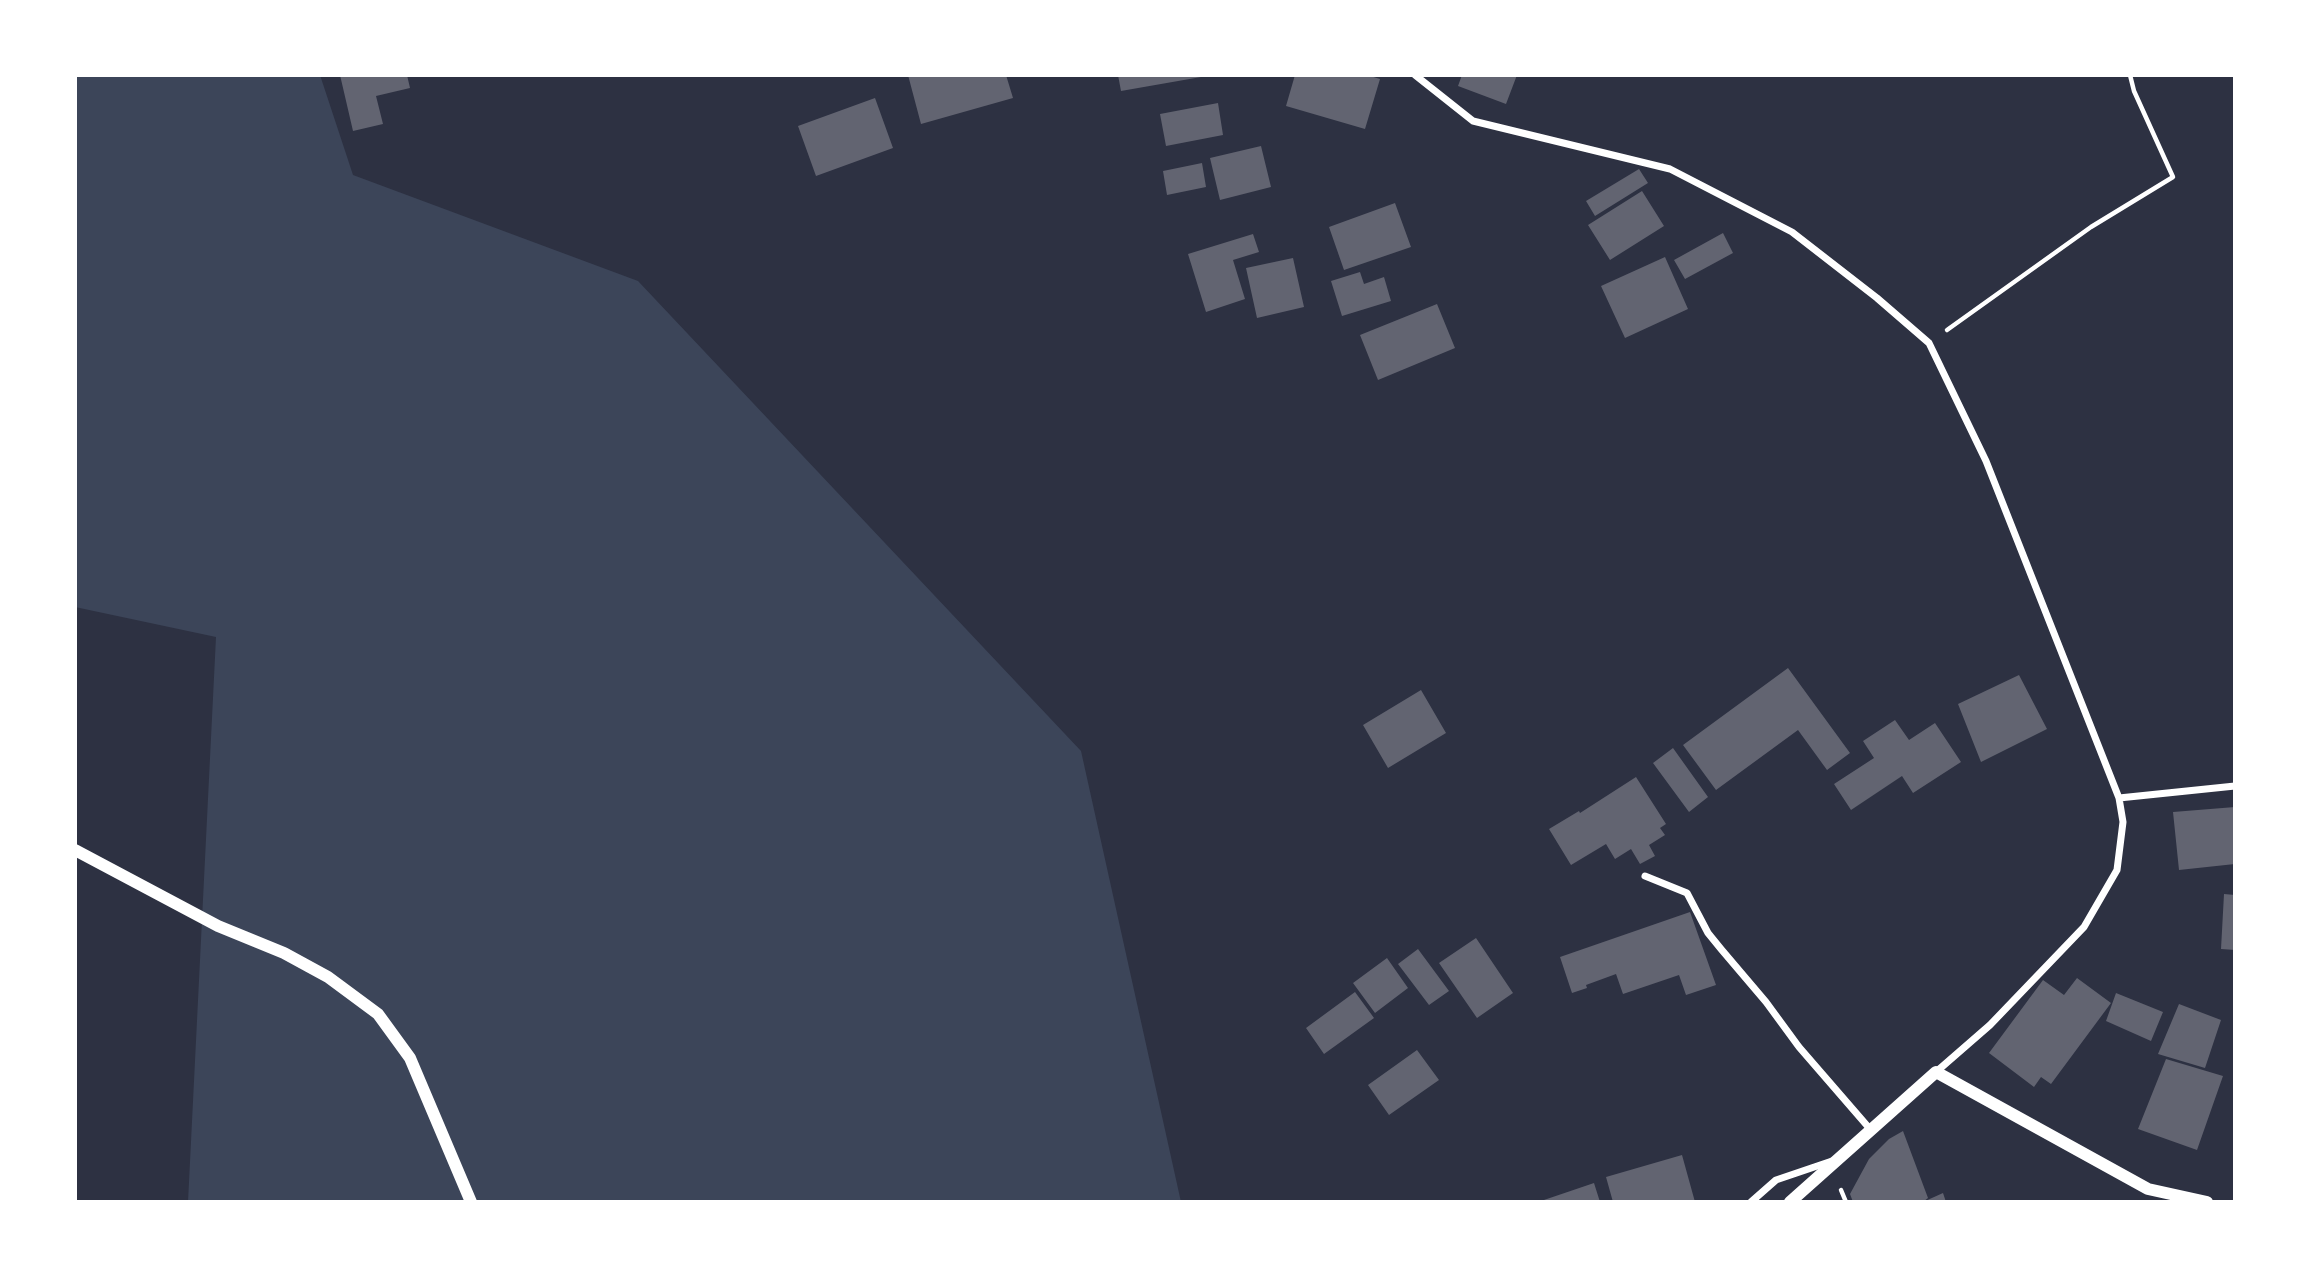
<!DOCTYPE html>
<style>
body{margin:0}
#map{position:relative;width:2310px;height:1277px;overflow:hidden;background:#2d3142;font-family:Poppins,sans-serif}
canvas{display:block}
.frame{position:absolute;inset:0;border:77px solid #fff;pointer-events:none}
</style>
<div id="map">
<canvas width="2310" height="1277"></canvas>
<div class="frame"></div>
</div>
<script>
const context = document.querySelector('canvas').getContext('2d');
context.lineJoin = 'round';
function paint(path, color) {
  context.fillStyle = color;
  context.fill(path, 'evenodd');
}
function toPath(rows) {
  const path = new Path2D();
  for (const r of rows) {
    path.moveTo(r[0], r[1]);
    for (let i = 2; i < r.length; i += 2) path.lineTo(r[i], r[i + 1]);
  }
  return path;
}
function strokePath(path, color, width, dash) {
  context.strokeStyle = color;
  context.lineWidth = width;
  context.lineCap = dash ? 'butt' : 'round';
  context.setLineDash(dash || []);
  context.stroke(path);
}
const green = toPath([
 [75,75,320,75,353,175,638,281,1081,751,1181,1202,188,1202,216,637,75,607]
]);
const building = toPath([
 [340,75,407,75,410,88,376,96,383,124,353,131],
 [908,75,1006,75,1013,98,921,124],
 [1118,75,1200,75,1201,77,1121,91],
 [1295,75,1367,75,1380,79,1365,129,1286,106],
 [1462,75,1517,75,1506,104,1458,86],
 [875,98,893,148,816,176,798,126],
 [1218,103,1223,135,1166,146,1160,114],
 [1261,146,1271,187,1220,200,1210,158],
 [1202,163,1206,187,1167,195,1163,171],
 [1639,169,1648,183,1595,216,1586,201],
 [1642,191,1664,226,1610,260,1588,225],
 [1395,203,1411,247,1344,270,1329,227],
 [1723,233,1733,253,1685,279,1674,260],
 [1253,234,1259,252,1233,260,1245,299,1206,312,1188,254],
 [1665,257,1688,309,1625,338,1601,286],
 [1293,258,1304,307,1257,318,1246,268],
 [1360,272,1364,284,1384,277,1391,301,1342,316,1331,281],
 [1437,304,1455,348,1378,380,1360,335],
 [1788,668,1850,753,1827,770,1798,730,1716,790,1683,745],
 [2019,675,2047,729,1981,762,1958,704],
 [1421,690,1446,733,1388,768,1363,725],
 [1895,720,1909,740,1935,723,1961,762,1913,793,1902,776,1851,810,1834,784,1874,758,1863,741],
 [1673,748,1708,797,1689,812,1653,763],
 [1636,777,1666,824,1660,828,1665,835,1649,845,1655,856,1640,864,1631,849,1615,859,1606,844,1571,865,1549,829,1579,811,1580,813],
 [2235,807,2235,864,2179,870,2173,812],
 [2224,894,2235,895,2235,950,2221,949],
 [1690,912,1716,985,1686,995,1679,975,1623,994,1616,974,1586,985,1587,988,1572,993,1560,957],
 [1476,938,1513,993,1477,1018,1439,963],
 [1418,949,1449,991,1429,1005,1398,964],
 [1387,958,1408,988,1375,1013,1353,983],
 [2077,978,2111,1003,2051,1084,2041,1077,2034,1087,1989,1053,2043,980,2064,995],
 [1355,992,1374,1018,1324,1054,1306,1028],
 [2116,993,2163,1012,2151,1041,2106,1021],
 [2179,1004,2221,1020,2205,1068,2158,1054],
 [1417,1050,1439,1080,1389,1115,1368,1085],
 [2166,1059,2223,1076,2197,1150,2138,1129],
 [1903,1131,1928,1198,1923,1202,1853,1202,1850,1194,1869,1159,1889,1139],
 [1682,1155,1695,1202,1613,1202,1606,1177],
 [1594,1183,1600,1202,1541,1202,1541,1201],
 [1943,1193,1946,1202,1923,1202]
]);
const path = toPath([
 [1947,330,2091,227,2173,177,2134,91,2130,75],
 [1841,1190,1846,1202]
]);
const minor = toPath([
 [1415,75,1473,121,1670,169,1792,232,1877,298,1929,343,1986,461,2119,798,2123,822,2117,870,2084,927,1990,1025,1936,1072],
 [2119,798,2235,786],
 [1645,876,1687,893,1708,933,1721,949,1766,1002,1799,1047,1870,1129],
 [1751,1202,1776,1180,1832,1161]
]);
const tertiary = toPath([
 [75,850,218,926,284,953,328,977,378,1014,410,1058,471,1202],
 [1790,1202,1936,1072,2148,1189,2207,1202]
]);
paint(green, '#3c4559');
paint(building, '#626471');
strokePath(path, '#fff', 4.5);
strokePath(minor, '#fff', 7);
strokePath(tertiary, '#fff', 12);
</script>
